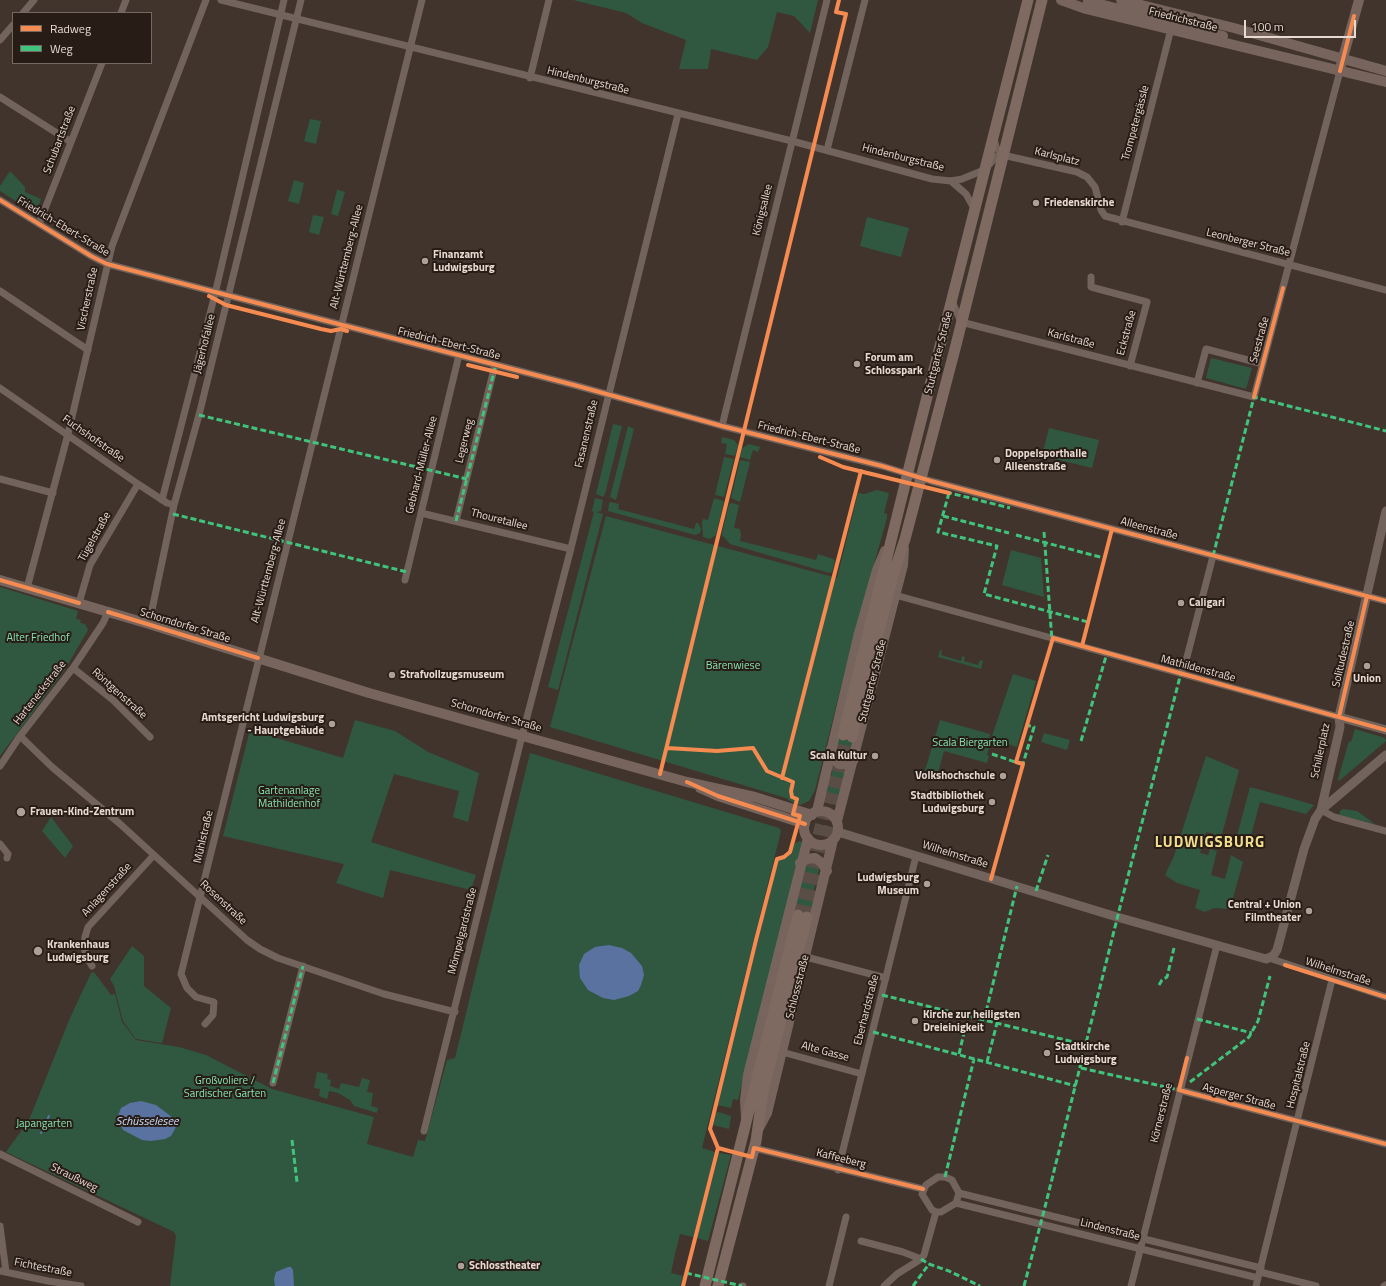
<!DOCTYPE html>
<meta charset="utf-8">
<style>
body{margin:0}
#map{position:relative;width:1386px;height:1286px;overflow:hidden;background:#40342c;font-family:"Titillium Web",sans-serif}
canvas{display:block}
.legend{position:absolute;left:12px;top:12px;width:140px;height:52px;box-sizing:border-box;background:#271c16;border:1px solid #756861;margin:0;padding:5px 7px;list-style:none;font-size:12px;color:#e9dad1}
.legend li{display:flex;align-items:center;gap:8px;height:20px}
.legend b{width:20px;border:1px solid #756861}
.scale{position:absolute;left:1244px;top:20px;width:112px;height:18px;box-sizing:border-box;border:2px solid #e9dad1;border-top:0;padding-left:5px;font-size:12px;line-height:14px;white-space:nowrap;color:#e9dad1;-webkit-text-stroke:3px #271c16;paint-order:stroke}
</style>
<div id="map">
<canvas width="1386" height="1286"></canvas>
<ul class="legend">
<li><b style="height:5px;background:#f68b52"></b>Radweg</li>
<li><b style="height:5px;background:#40c37c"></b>Weg</li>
</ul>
<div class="scale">100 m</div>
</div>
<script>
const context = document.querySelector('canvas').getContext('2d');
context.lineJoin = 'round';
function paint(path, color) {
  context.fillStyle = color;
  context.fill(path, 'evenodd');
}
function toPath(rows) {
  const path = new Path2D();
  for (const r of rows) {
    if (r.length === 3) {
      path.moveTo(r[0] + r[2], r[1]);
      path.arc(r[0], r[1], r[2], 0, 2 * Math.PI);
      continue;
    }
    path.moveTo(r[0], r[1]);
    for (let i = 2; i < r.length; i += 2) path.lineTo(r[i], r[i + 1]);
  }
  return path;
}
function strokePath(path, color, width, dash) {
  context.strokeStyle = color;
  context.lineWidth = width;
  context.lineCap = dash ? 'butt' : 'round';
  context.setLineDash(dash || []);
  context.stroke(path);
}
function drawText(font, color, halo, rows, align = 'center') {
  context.font = font + ' "Titillium Web",sans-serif';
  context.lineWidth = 4;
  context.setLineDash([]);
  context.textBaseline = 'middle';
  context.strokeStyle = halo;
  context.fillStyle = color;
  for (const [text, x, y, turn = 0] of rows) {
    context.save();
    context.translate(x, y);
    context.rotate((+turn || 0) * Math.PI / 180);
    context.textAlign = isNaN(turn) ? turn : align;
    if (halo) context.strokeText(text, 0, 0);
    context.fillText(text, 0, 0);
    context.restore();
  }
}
const green = toPath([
 [573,0,818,0,810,33,794,16,777,12,768,47,757,60,711,49,708,69,679,69,686,40,642,23,626,13],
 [310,119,321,121,316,144,304,141],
 [10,171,25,187,25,192,41,199,36,214,0,191,0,186],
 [294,180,304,183,299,204,288,201],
 [335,189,345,192,338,216,331,214,337,190],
 [313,215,324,217,319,235,309,232],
 [867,217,909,228,901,257,860,246],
 [1211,358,1252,368,1246,389,1206,378],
 [613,424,622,426,605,494,603,497,596,494],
 [628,426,634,429,616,500,610,497],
 [1049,428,1099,440,1092,468,1042,456],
 [722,437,734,440,738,445,735,456,725,454,727,444,721,443],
 [749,444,760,447,758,452,753,450,750,460,740,457,742,448],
 [724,457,734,459,724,497,715,495],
 [740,460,750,462,740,502,731,498],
 [877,490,889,493,884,513,887,514,887,518,854,635,815,790,809,801,800,805,795,804,786,798,550,727,606,516,837,578,858,493,864,494],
 [595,498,603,500,601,511,596,512,603,514,558,690,548,687,594,512,592,511],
 [714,498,724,501,716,535,710,539,703,537,702,522,703,519,708,520],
 [611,502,619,504,618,509,694,529,696,523,698,523,701,529,700,533,695,535,608,511,609,503],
 [732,503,739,505,734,528,740,529,741,535,740,541,816,560,818,554,833,559,835,561,832,572,829,573,730,544,722,535,722,533,729,504],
 [1011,550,1041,558,1044,597,1002,585],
 [0,587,78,611,76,619,81,620,80,623,85,624,88,630,64,671,0,756],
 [940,650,942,651,941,655,961,661,962,656,965,657,964,661,978,665,980,660,983,661,981,669,938,657],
 [1013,674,1036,681,1017,747,991,739],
 [355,720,395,731,428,752,479,773,468,822,453,817,459,791,394,774,371,842,476,875,471,890,390,870,383,898,336,883,344,864,223,836,250,730,343,758],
 [940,720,990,734,989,740,991,741,987,755,989,756,987,763,944,751,936,780,923,777],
 [1355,729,1385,738,1386,741,1339,781,1338,779,1349,741,1351,742],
 [1044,733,1070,740,1067,750,1041,742],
 [837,734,855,738,849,759,842,761,836,755],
 [530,753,779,828,781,831,702,1148,715,1152,693,1237,680,1234,675,1254,671,1273,683,1276,680,1286,170,1286,176,1236,174,1232,6,1152,22,1130,25,1130,70,1018,91,973,94,972,111,995,115,994,122,1022,136,1040,179,1047,206,1055,272,1089,374,1117,367,1144,413,1157,418,1140,425,1141,447,1060,455,1058],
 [1206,756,1239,770,1220,842,1213,840,1214,834,1206,832,1200,853,1208,855,1210,849,1217,851,1211,875,1225,879,1231,855,1243,862,1230,909,1214,908,1205,912,1195,908,1200,890,1177,883,1165,875,1174,856],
 [834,765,848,768,837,801,825,797],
 [1250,787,1294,799,1314,805,1306,814,1260,802,1249,843,1235,843],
 [1343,809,1357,811,1375,824,1339,815,1340,811],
 [51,817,73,846,65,858,42,831],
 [800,841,802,842,738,1100,733,1099,731,1108,717,1105,778,860,788,856,795,843],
 [810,860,819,866,819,869,813,894,813,910,811,916,792,911,805,864],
 [132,946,144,956,144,986,171,1008,162,1043,136,1039,123,1021,114,986,110,979],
 [317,1072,328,1074,327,1079,331,1080,330,1086,339,1089,341,1083,359,1087,362,1078,370,1080,367,1092,373,1093,371,1106,378,1108,377,1113,354,1106,350,1100,338,1093,329,1091,327,1099,319,1096,320,1089,314,1088],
 [718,1112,731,1116,729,1129,713,1125,716,1113],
 [719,1153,731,1155,708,1241,697,1238]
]);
const water = toPath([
 [609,945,622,948,631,953,642,966,644,975,641,985,638,991,629,996,614,1000,603,998,588,990,580,978,579,965,584,954,595,947],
 [141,1101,156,1105,172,1117,176,1127,171,1136,165,1139,151,1141,142,1140,123,1130,117,1118,121,1108,130,1103],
 [288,1267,291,1267,293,1270,294,1286,275,1286,274,1279,276,1272]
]);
const stream = toPath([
 [41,1133,49,1116]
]);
const primaryTunnel = toPath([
 [798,915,843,735],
 [807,917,852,737]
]);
const minor = toPath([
 [221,0,792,141,932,179,951,181,962,179,984,170,997,156,1003,155,1077,172,1087,177,1095,187,1101,210,1105,216,1386,290],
 [23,13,34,0],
 [121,13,126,0],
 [0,40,13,25],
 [530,78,549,0],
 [0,97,71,142],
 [994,138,996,147,1003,155],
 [827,150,865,0],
 [951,181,966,194,975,210],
 [0,200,91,256,107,264,574,385,722,426,882,466,931,481,1386,601],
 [1122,222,1171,29],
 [39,224,102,63],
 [1091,277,1091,287,1147,302,1130,366],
 [0,291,88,350],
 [952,301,961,322,1254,397,1340,71],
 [1197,383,1206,349,1263,364],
 [0,388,138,484,167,503,174,505],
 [722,426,827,0],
 [0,479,53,493],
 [162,500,214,298,284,0],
 [421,513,571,549],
 [456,521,495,365],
 [405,580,459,355],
 [27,588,68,434,112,246,206,0],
 [895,595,1339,717],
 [79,603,90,565,138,484],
 [149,624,174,505,199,415,301,0],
 [73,668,113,700,150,737],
 [1181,673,1187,657,1213,556],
 [20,736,52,767,119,823,247,940,260,949,278,958,384,994,455,1012],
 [0,766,20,736,73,668,103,623,108,612],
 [1321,810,1334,817,1386,831],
 [0,844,8,854,7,858],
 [806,957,886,978],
 [1269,958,1386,997],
 [92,966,86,956,84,946,85,937,88,927,154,855],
 [205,1024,213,1015,214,1002,196,997,187,988,181,974,422,0],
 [782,1052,862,1074],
 [273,1083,303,966],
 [1179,1090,1386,1144],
 [424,1131,520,744,570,552,678,114],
 [754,1148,923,1189],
 [0,1154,138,1222],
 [838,1170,916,856],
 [938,1177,945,1177,952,1180,959,1193,956,1203,941,1212,936,1212,932,1210,922,1194,926,1185,938,1177],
 [959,1193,1261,1268],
 [956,1203,1258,1278],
 [0,1226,6,1272],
 [861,1241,903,1252,921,1259],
 [0,1271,48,1281,81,1286],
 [1260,1272,1316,1286],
 [742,1286,743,1286],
 [829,1286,846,1217],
 [884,1286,897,1274,921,1259,924,1255,936,1212],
 [1131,1286,1217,945],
 [1256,1286,1332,980],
 [1384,1286,1386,1285]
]);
const tertiary = toPath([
 [1339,717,1386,730],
 [1321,810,1340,727,1339,717,1386,511],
 [838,832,1117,917,1266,959,1273,956,1277,950,1304,849,1315,819,1321,810,1386,755]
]);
const secondary = toPath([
 [1061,0,1086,9,1386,82],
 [1121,0,1234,28,1386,71],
 [1088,1,1223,36],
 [1341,65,1359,0],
 [0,580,149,624,369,693,687,782,755,797,812,815],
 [831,749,835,760,839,764,848,764,853,761],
 [700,788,718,796,805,824],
 [817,811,859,633,877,570,885,551],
 [821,828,17],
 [837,821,903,565,904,549],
 [800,863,807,859,815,858,822,863,827,871],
 [746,1118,745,1100,748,1075,808,838],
 [759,1128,767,1113,833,840]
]);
const primary = toPath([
 [843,735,911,460,1028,0],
 [852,737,893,575,905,539,956,345,1042,0],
 [705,1286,798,915],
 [718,1286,756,1141,763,1091,807,917]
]);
const quiet = toPath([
 [199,415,467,479],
 [946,492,1010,508],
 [949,493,938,532,997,546,984,594,1088,622],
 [173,514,407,572],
 [943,516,1009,533],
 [456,521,495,368],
 [1044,532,1052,641],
 [1016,535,1104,558],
 [1213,556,1254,397,1386,431],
 [1081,741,1107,653],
 [992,754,1018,763],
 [1022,767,1034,727,1026,725],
 [1036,891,1048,855],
 [1159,985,1162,980,1167,977,1174,948],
 [882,995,1086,1045],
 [1197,1019,1252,1033],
 [984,1020,1017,886],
 [873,1032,1076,1086],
 [959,1054,968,1016],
 [987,1062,997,1023],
 [1081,1068,1179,1090],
 [1190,1082,1249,1037,1258,1021,1270,976],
 [273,1083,303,966],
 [292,1140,297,1182],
 [945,1177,974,1059],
 [921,1259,929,1264,949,1271,980,1286],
 [686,1273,742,1286],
 [913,1286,929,1264],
 [1024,1286,1044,1211,1121,903,1181,673]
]);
const cycleway = toPath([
 [1340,71,1354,16],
 [0,200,91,256,107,264,574,385,722,426,882,466,931,481,1386,601],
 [209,296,226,305,321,329,331,331,341,329,347,331],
 [468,365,517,377],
 [1254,397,1283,288],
 [820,457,843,467,949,493],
 [0,580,79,603],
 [108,612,258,658],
 [1082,646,1112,529],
 [1339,717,1367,596],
 [667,748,717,751,753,748,767,771,793,782,791,791,792,797,797,799,793,814,800,816,790,852,784,857,777,859,756,940,710,1129,718,1148,683,1286],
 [660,774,846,14,836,12,839,0],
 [782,778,861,471],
 [687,782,718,796,805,824],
 [991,879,1023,764,1016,762,1053,638,1386,730],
 [1285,965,1386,997],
 [1187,1058,1179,1090,1386,1144],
 [718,1148,752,1157,754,1148,923,1189]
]);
const markers = [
 [1036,203,4,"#aea097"],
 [425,261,4,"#aea097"],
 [857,364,4,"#aea097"],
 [997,460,4,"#aea097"],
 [1181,603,4,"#aea097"],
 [1367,666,4,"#aea097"],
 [392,675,4,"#aea097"],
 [332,724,4,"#aea097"],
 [875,756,4,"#aea097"],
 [1003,776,4,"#aea097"],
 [992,802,4,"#aea097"],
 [21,812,5,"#aea097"],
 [927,884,4,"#aea097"],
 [1309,911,4,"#aea097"],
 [38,951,5,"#aea097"],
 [915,1021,4,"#aea097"],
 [1047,1053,4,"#aea097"],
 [461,1266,4,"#aea097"]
];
const streetNames = [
 ["Friedrichstraße",1183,20,14],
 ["Hindenburgstraße",588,81,14],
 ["Trompetergässle",1136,123,-75],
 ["Schubartstraße",60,140,-69],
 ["Karlsplatz",1057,157,14],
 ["Hindenburgstraße",903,158,14],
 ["Königsallee",763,210,-76],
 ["Friedrich-Ebert-Straße",63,227,31],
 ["Leonberger Straße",1248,243,14],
 ["Alt-Württemberg-Allee",347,257,-76],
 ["Vischerstraße",88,299,-78],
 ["Eckstraße",1127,333,-75],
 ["Karlstraße",1071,339,15],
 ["Seestraße",1260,340,-75],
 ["Jägerhofallee",205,344,-76],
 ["Friedrich-Ebert-Straße",449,344,14],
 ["Stuttgarter Straße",939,353,-76],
 ["Fasanenstraße",587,434,-77],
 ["Friedrich-Ebert-Straße",809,438,14],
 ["Fuchshofstraße",93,439,35],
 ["Legerweg",465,441,-76],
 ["Gebhard-Müller-Allee",422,465,-76],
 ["Thouretallee",499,520,14],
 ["Alleenstraße",1149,529,15],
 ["Tügelstraße",95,537,-61],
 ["Alt-Württemberg-Allee",269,571,-75],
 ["Schorndorfer Straße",185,626,17],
 ["Solitudestraße",1344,654,-77],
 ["Mathildenstraße",1198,669,15],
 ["Stuttgarter Straße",873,681,-76],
 ["Harteneckstraße",40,693,-52],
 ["Röntgenstraße",119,694,42],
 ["Schorndorfer Straße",496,716,16],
 ["Schillerplatz",1321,751,-78],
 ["Mühlstraße",204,837,-77],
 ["Wilhelmstraße",955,855,17],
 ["Anlagenstraße",107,890,-48],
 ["Rosenstraße",223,903,43],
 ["Mömpelgardstraße",463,931,-76],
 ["Wilhelmstraße",1338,972,18],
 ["Schlossstraße",798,987,-76],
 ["Eberhardstraße",867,1010,-76],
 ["Alte Gasse",825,1052,15],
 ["Hospitalstraße",1299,1075,-76],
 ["Asperger Straße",1239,1097,15],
 ["Körnerstraße",1162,1113,-76],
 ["Kaffeeberg",841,1159,14],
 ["Straußweg",74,1178,26],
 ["Lindenstraße",1110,1230,14],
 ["Fichtestraße",43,1268,11]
];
const poiNames = [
 ["Friedenskirche",1044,203],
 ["Finanzamt",433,255],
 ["Ludwigsburg",433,268],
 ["Forum am",865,358],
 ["Schlosspark",865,371],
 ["Doppelsporthalle",1005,454],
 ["Alleenstraße",1005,467],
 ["Caligari",1189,603],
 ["Strafvollzugsmuseum",400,675],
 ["Union",1367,679,"center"],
 ["Amtsgericht Ludwigsburg",324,718,"right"],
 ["- Hauptgebäude",324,731,"right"],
 ["Scala Kultur",867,756,"right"],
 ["Volkshochschule",995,776,"right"],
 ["Stadtbibliothek",984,796,"right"],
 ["Ludwigsburg",984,809,"right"],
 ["Frauen-Kind-Zentrum",30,812],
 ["Ludwigsburg",919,878,"right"],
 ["Museum",919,891,"right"],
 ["Central + Union",1301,905,"right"],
 ["Filmtheater",1301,918,"right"],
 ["Krankenhaus",47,945],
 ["Ludwigsburg",47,958],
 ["Kirche zur heiligsten",923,1015],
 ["Dreieinigkeit",923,1028],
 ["Stadtkirche",1055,1047],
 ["Ludwigsburg",1055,1060],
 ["Schlosstheater",469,1266]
];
const parkNames = [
 ["Alter Friedhof",38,638],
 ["Bärenwiese",733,666],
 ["Scala Biergarten",970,743],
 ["Gartenanlage",289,791],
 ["Mathildenhof",289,804],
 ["Großvoliere /",225,1081],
 ["Sardischer Garten",225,1094],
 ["Japangarten",44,1124]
];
const waterNames = [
 ["Schüsselesee",147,1122]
];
const districtNames = [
 ["LUDWIGSBURG",1210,843]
];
paint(green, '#305841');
paint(water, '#5972a0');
strokePath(stream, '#5972a0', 2);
strokePath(primaryTunnel, '#594d45', 11, [11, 5.5]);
strokePath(minor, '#72635c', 7);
strokePath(tertiary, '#72635c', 9);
strokePath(secondary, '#77655d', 10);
strokePath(primary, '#7f6a62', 11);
strokePath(quiet, '#40c37c', 3, [6, 3]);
strokePath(cycleway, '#f68b52', 4);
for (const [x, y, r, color] of markers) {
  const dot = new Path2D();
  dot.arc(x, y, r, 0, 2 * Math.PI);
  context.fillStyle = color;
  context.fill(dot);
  strokePath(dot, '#271c16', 1.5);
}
drawText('11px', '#e9dad1', '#271c16', streetNames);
drawText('bold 11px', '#e9dad1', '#271c16', poiNames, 'left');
drawText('11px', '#86e3af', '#271c16', parkNames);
drawText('italic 12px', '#ccdefd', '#271c16', waterNames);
context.letterSpacing = '1px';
drawText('bold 15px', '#f2dd8f', '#271c16', districtNames);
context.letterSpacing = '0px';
</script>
